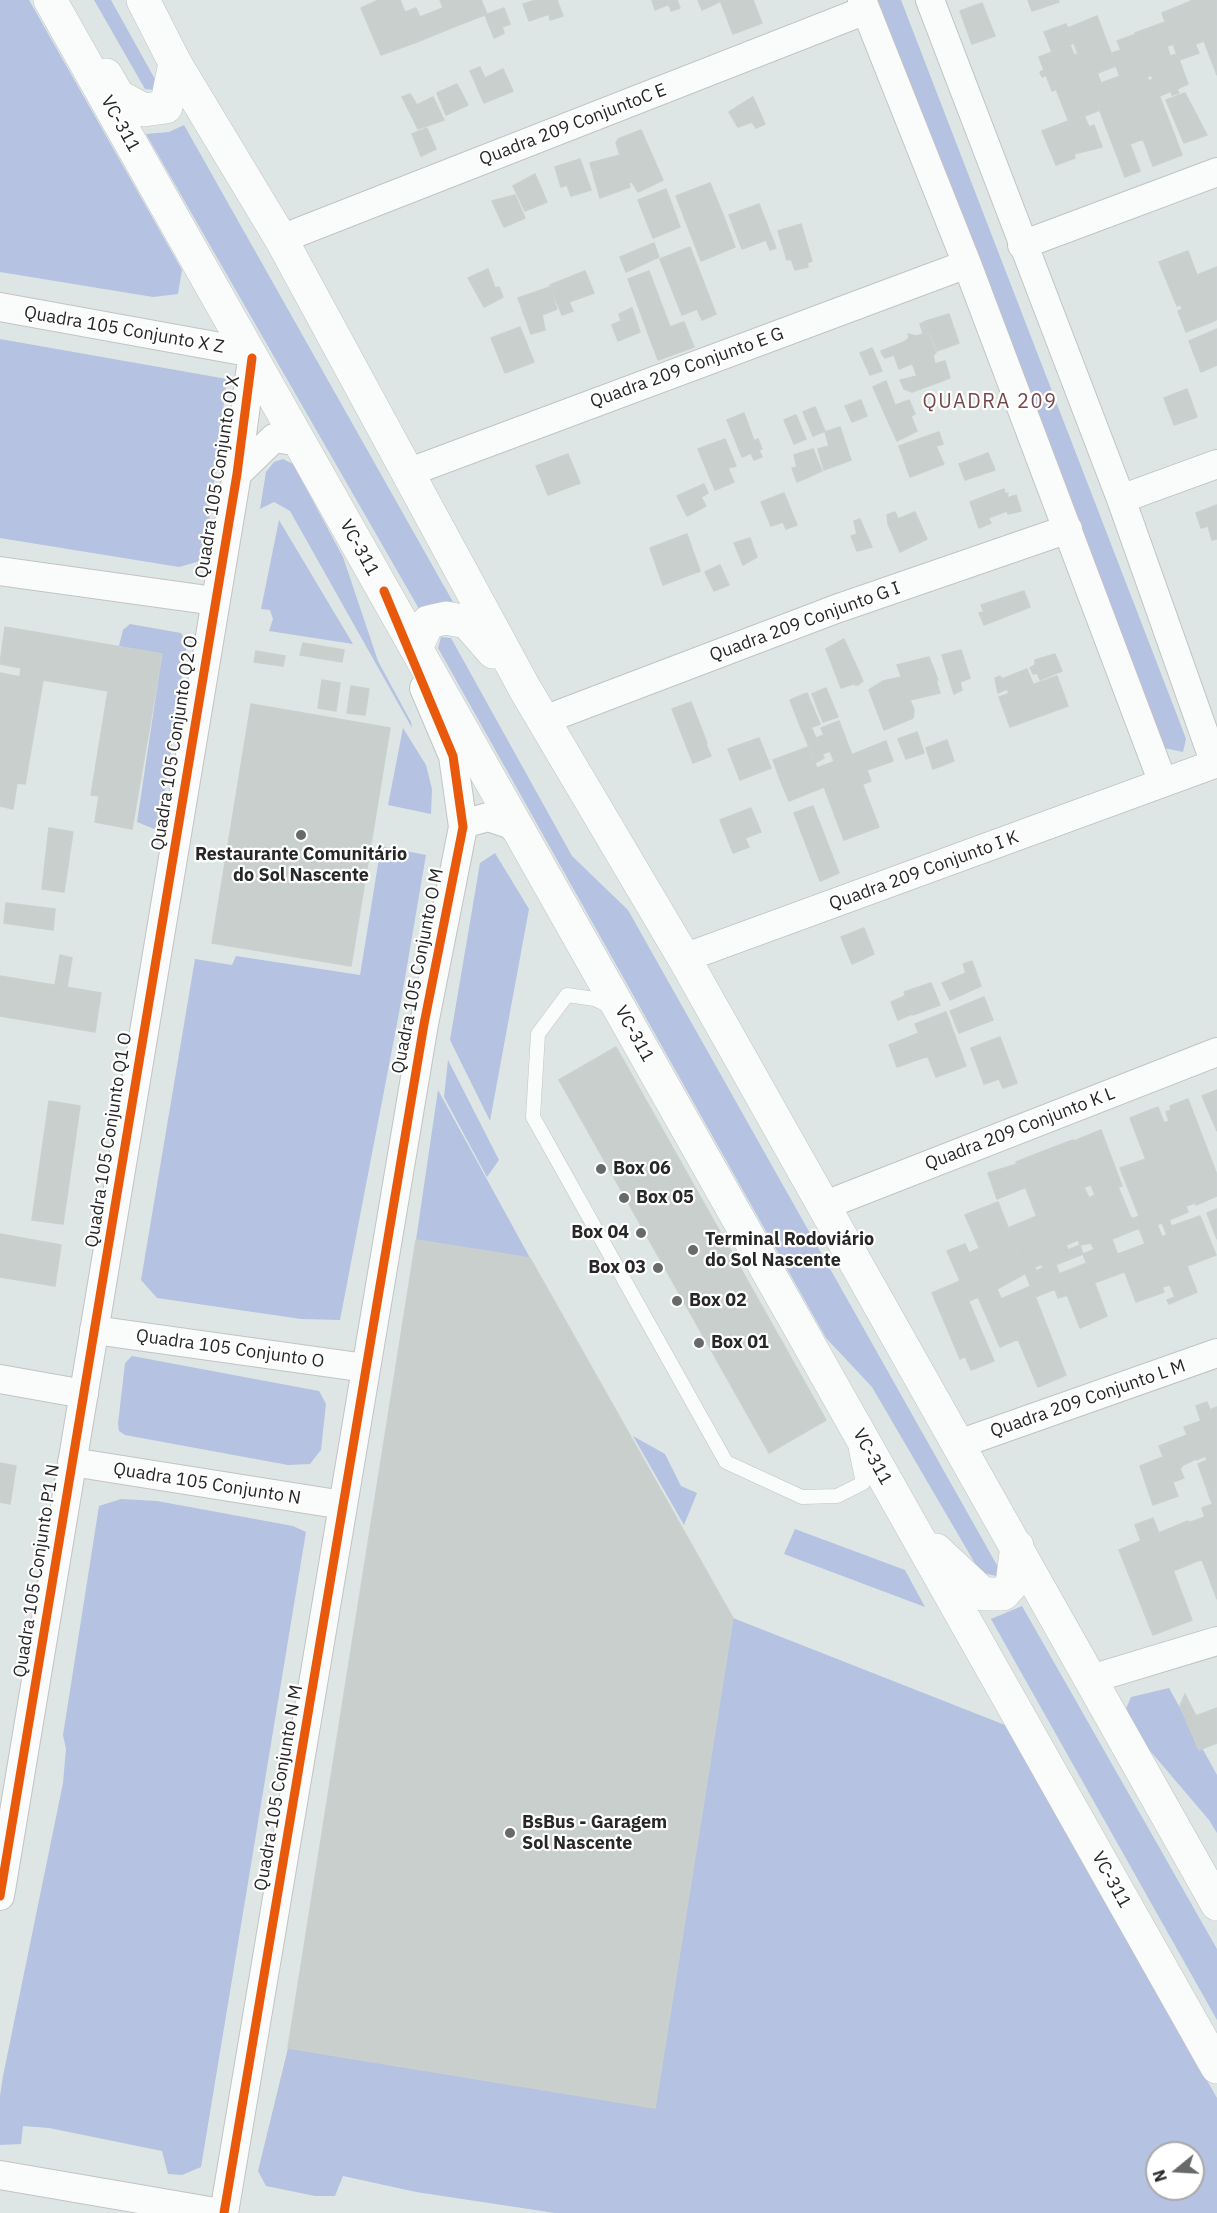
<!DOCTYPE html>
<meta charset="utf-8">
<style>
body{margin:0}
#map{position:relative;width:1217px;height:2213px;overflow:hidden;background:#dde6e4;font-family:"IBM Plex Sans",sans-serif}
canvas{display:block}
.north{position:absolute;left:1145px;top:2141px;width:60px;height:60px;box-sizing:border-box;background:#fff;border:2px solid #a9a9a9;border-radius:50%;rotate:252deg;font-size:16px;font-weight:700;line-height:24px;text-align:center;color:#272727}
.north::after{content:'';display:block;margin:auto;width:21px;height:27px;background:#676a69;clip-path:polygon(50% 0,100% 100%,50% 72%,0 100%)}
</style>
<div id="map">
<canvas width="1217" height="2213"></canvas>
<div class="north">N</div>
</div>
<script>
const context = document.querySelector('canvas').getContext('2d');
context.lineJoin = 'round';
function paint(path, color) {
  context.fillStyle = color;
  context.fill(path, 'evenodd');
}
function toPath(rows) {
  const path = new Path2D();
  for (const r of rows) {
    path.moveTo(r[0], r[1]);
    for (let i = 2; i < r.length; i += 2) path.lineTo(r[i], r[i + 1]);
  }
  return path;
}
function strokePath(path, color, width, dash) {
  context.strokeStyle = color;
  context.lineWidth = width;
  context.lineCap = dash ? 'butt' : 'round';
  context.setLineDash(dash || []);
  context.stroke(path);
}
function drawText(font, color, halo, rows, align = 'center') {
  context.font = font + ' "IBM Plex Sans",sans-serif';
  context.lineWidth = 4.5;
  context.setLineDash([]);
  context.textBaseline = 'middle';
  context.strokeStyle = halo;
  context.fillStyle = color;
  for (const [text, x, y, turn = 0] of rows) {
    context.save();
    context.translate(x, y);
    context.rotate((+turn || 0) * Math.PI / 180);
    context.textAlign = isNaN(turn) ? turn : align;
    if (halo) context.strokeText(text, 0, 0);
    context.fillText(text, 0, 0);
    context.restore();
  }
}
const green = toPath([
 [0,0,29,0,182,270,178,294,153,297,0,272],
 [94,0,111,0,156,81,155,90,145,89],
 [877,0,901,0,1177,715,1186,739,1183,752,1164,748],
 [184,125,440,579,453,602,434,605,422,614,146,134,169,132],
 [0,339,227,379,204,560,179,567,0,538],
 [283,459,293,464,343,557,378,661,411,722,412,728,290,511,274,502,260,509,266,472,274,462],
 [279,520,353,644,269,631,273,619,270,610,261,609],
 [130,624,181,633,187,643,159,831,137,822,162,655,119,646,123,630],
 [441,637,451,638,572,856,628,910,998,1567,996,1576,980,1572,872,1387,826,1338,438,648],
 [403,728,426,765,432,789,431,814,388,805],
 [381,846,426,855,399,1013,340,1320,301,1319,157,1298,141,1280,195,959,232,965,236,956,360,975],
 [495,853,529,909,490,1121,450,1040,480,863],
 [448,1060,499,1160,487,1177,444,1097],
 [438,1090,530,1258,416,1240],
 [132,1356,319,1391,326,1404,321,1450,310,1464,288,1465,125,1435,119,1431,118,1424,125,1363],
 [633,1436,665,1454,681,1486,697,1493,684,1525],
 [121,1499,157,1501,293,1526,306,1532,201,2167,182,2175,168,2174,162,2151,49,2128,23,2126,21,2144,0,2145,0,2096,3,2076,63,1783,66,1749,63,1735,99,1506],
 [795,1529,905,1570,925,1607,784,1554],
 [1022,1606,1217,1949,1217,2020,991,1619],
 [733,1618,1005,1725,1217,2098,1217,2213,555,2213,416,2192,343,2176,335,2196,315,2196,266,2186,258,2171,288,2048,655,2107],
 [1157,2153,1193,2153,1193,2189,1157,2189],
 [1169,1688,1217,1775,1217,1833,1209,1820,1146,1746,1125,1711,1131,1697]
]);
const building = toPath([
 [379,0,400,0,417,42,381,55,361,8,379,0],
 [440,0,481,0,487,14,451,28,440,0],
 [536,0,557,0,563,16,550,20,549,14,529,21,523,4,536,0],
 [652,0,677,0,680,8,671,11,669,4,655,10,652,0],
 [698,0,719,0,719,2,702,10,698,0],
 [720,0,753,0,762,23,733,34,720,0],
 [1028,0,1058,0,1059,2,1032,11,1028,0],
 [1192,0,1217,0,1217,27,1201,33,1189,2,1192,0],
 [1189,2,1201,33,1173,44,1162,13,1189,2],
 [982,3,995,36,972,44,960,11,982,3],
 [416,8,420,17,443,8,451,28,417,42,405,12,416,8],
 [504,8,510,24,502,27,504,33,494,38,485,15,504,8],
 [1097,16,1116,66,1087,77,1068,28,1097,16],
 [1165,22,1173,44,1144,55,1135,33,1165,22],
 [1066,24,1074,43,1052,52,1044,32,1066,24],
 [1217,27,1217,75,1201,33,1217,27],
 [1201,33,1204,41,1195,44,1199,53,1179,60,1173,44,1201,33],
 [1136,34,1144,55,1116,66,1112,53,1121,50,1117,41,1136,34],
 [1070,45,1074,55,1078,54,1087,77,1052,91,1046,75,1042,77,1040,72,1044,70,1039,57,1070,45],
 [1167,46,1170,56,1177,54,1188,84,1177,89,1179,93,1172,95,1171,91,1160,96,1143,55,1167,46],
 [1143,55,1151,75,1147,77,1149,81,1153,79,1182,155,1153,166,1116,66,1143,55],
 [480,67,485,78,503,69,513,91,484,103,470,71,480,67],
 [1097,73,1101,83,1120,76,1143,139,1130,144,1140,171,1125,177,1087,77,1097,73],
 [1087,77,1100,110,1069,122,1056,89,1087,77],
 [457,84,468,105,446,115,437,93,457,84],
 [1185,93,1207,135,1184,143,1166,100,1185,93],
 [410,94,417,105,433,97,444,120,418,129,402,97,410,94],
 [753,97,765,124,756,128,752,122,738,127,729,112,753,97],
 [1084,115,1089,127,1094,125,1102,147,1074,154,1075,158,1056,165,1042,131,1084,115],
 [427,128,436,149,421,156,412,134,427,128],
 [641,130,663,180,638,192,632,182,629,183,616,143,618,139,641,130],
 [620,155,630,187,600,198,590,163,620,155],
 [580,159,591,190,571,196,567,185,561,187,555,167,580,159],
 [535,174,547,202,525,211,513,186,535,174],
 [710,183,724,217,689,230,676,196,710,183],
 [666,189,680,227,653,238,638,200,666,189],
 [515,195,525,218,504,227,492,201,515,195],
 [759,204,776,248,770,250,766,240,742,249,729,215,759,204],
 [724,217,735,247,701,261,689,230,724,217],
 [801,224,812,261,807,263,808,267,795,270,791,259,787,260,778,231,801,224],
 [654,243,659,257,626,272,620,257,654,243],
 [690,247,716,314,702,320,697,309,682,315,660,259,690,247],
 [1188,251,1214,321,1186,332,1178,311,1182,309,1181,305,1177,306,1159,262,1188,251],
 [1217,267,1217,319,1214,321,1197,275,1217,267],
 [488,269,495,288,499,287,503,297,484,307,468,278,488,269],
 [585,271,594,293,569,302,573,311,562,315,550,285,585,271],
 [649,271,670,327,684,322,694,347,658,360,628,279,649,271],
 [550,287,557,309,542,315,545,330,531,334,518,298,550,287],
 [632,308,640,332,618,341,612,325,621,321,619,314,632,308],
 [949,314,959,343,937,351,926,321,949,314],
 [926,321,931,333,929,334,923,333,920,324,926,321],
 [520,327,534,362,505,373,491,338,520,327],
 [1217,329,1217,365,1201,372,1189,341,1217,329],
 [928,332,936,353,933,355,899,369,894,355,885,358,882,354,881,351,904,342,909,338,908,334,917,336,928,332],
 [872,348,882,371,870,375,860,353,872,348],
 [933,355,935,364,945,361,950,378,912,392,904,389,900,380,917,376,912,363,933,355],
 [886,381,895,405,883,410,873,387,886,381],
 [1187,389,1197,417,1174,425,1164,398,1187,389],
 [861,400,867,416,852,422,845,406,861,400],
 [909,400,915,414,911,416,917,431,897,441,883,410,909,400],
 [815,407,825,431,813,436,803,412,815,407],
 [744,413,754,441,758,439,762,449,759,450,762,457,754,460,751,453,742,457,727,420,744,413],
 [796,415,806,439,794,444,784,420,796,415],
 [840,427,851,460,824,470,818,449,829,446,825,432,840,427],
 [939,432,943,444,936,446,944,464,910,477,899,446,939,432],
 [725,439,736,466,728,468,734,482,715,490,698,449,725,439],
 [813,449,822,471,797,482,792,468,797,467,794,455,813,449],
 [988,453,995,470,965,480,959,464,988,453],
 [568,454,580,483,548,495,536,466,568,454],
 [704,484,708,493,701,497,706,506,687,516,677,496,704,484],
 [1004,489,1005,494,1008,493,1007,498,1016,495,1021,511,1008,514,1007,511,988,518,991,523,979,528,970,502,1004,489],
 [784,493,797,525,786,529,783,522,771,526,761,502,784,493],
 [1217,505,1217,539,1212,540,1208,526,1201,528,1196,513,1217,505],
 [895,512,898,519,915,512,927,539,900,552,888,524,887,515,895,512],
 [860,519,872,547,857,551,851,536,857,534,854,521,860,519],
 [687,534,700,571,663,585,650,548,687,534],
 [750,538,757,557,743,565,734,543,750,538],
 [720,565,729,585,714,591,705,572,720,565],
 [1024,591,1030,607,984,625,979,613,984,612,981,605,1024,591],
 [5,627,162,654,132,829,95,822,99,796,91,795,108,691,43,680,25,784,17,783,13,809,0,806,0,673,20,677,21,668,0,664,5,627],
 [844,639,863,681,858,685,855,685,856,683,841,688,826,649,844,639],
 [303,643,344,650,342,662,300,655,303,643],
 [961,650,970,678,960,682,962,690,954,694,942,655,961,650],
 [256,651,285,656,283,666,254,662,256,651],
 [1055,654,1062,671,1040,680,1037,673,1033,674,1030,668,1035,665,1035,660,1055,654],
 [929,657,938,680,936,680,940,693,910,700,897,665,929,657],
 [1027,669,1033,684,1009,693,1007,689,998,693,995,678,1000,676,1002,679,1027,669],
 [1057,676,1068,706,1010,727,999,697,1057,676],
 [901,677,914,710,913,718,884,730,869,690,883,681,901,677],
 [322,680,340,683,336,711,318,708,322,680],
 [351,686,369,689,365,715,347,713,351,686],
 [826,688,838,717,823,722,812,694,826,688],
 [807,693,820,724,802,731,790,700,807,693],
 [691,702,707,743,696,748,693,742,686,745,672,709,691,702],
 [251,704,390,728,351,966,212,943,251,704],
 [839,721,852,755,834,761,821,728,839,721],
 [812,729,824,758,815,763,803,732,812,729],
 [917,732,924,753,906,759,898,739,917,732],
 [824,735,830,751,823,754,816,738,824,735],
 [759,738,771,768,740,780,728,749,759,738],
 [947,740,954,761,933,769,926,748,947,740],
 [886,741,893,761,867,770,871,781,863,784,851,755,886,741],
 [693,742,696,748,706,744,711,756,693,763,686,745,693,742],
 [808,747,817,768,781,782,773,760,808,747],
 [851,755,879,827,844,840,817,768,851,755],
 [817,768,824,787,789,801,781,782,817,768],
 [813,806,839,873,820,881,794,813,813,806],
 [751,808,761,832,745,838,749,847,733,853,720,820,751,808],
 [49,828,73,832,64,892,42,889,49,828],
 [6,903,55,909,53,930,4,923,6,903],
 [864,928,874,954,852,964,841,937,864,928],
 [60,955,72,958,67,987,55,986,60,955],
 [972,961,981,986,950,1000,942,983,966,973,963,964,972,961],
 [0,976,101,993,95,1032,0,1016,0,976],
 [931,983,940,1005,913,1015,904,992,931,983],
 [905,996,912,1014,898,1020,891,1002,905,996],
 [984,997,993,1020,959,1033,950,1011,984,997],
 [946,1012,966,1066,936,1077,915,1024,946,1012],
 [919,1033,928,1056,897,1067,889,1045,919,1033],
 [1000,1037,1017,1083,1003,1088,999,1079,984,1084,971,1048,1000,1037],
 [616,1047,826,1420,769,1453,559,1080,616,1047],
 [1217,1090,1217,1131,1202,1096,1217,1090],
 [1188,1099,1217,1175,1217,1196,1196,1205,1164,1123,1169,1121,1166,1112,1171,1110,1170,1106,1188,1099],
 [49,1101,80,1106,63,1224,32,1220,49,1101],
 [1158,1107,1195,1203,1186,1206,1188,1212,1169,1220,1130,1118,1158,1107],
 [1101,1130,1122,1186,1118,1187,1131,1218,1135,1218,1139,1228,1112,1239,1074,1141,1101,1130],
 [1073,1140,1091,1185,1084,1187,1089,1198,1095,1195,1113,1242,1094,1249,1091,1243,1080,1245,1044,1151,1073,1140],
 [1044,1151,1078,1240,1066,1245,1068,1250,1080,1245,1083,1254,1055,1265,1016,1162,1044,1151],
 [1146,1159,1169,1220,1140,1231,1135,1218,1139,1216,1120,1168,1146,1159],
 [1017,1164,1026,1187,997,1199,988,1173,1017,1164],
 [998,1202,1026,1273,997,1289,965,1215,998,1202],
 [1217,1209,1217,1239,1207,1213,1217,1209],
 [1037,1216,1055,1263,1043,1268,1042,1264,1035,1267,1036,1271,1026,1275,1008,1228,1037,1216],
 [1200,1216,1216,1255,1187,1266,1172,1226,1200,1216],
 [1169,1220,1197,1292,1169,1304,1167,1300,1175,1297,1170,1285,1162,1287,1140,1231,1157,1224,1162,1237,1167,1235,1162,1223,1169,1220],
 [0,1234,61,1245,55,1286,0,1277,0,1234],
 [416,1240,530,1258,733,1618,655,2108,288,2048,416,1240],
 [1113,1242,1124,1272,1094,1283,1083,1254,1113,1242],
 [965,1244,969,1253,980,1248,997,1289,969,1301,947,1251,965,1244],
 [1145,1244,1164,1292,1136,1302,1118,1254,1145,1244],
 [1055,1263,1068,1295,1058,1298,1055,1289,1035,1297,1026,1275,1055,1263],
 [1087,1263,1107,1316,1080,1328,1059,1274,1087,1263],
 [960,1281,969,1302,941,1314,932,1293,960,1281],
 [1031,1286,1066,1375,1038,1387,1001,1299,1031,1286],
 [997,1289,1018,1339,1000,1347,978,1297,997,1289],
 [969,1302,994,1361,971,1370,965,1356,960,1359,941,1314,969,1302],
 [1207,1402,1217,1428,1217,1495,1210,1498,1198,1464,1207,1460,1206,1456,1196,1460,1184,1427,1201,1421,1196,1406,1207,1402],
 [1217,1407,1217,1428,1210,1410,1217,1407],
 [1187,1435,1196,1459,1183,1465,1180,1469,1184,1478,1173,1482,1159,1446,1187,1435],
 [1163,1457,1178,1496,1153,1505,1140,1466,1163,1457],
 [0,1463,16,1466,10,1504,0,1502,0,1463],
 [1217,1495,1217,1515,1210,1498,1217,1495],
 [1213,1504,1217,1515,1217,1599,1188,1523,1205,1517,1202,1508,1213,1504],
 [1153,1518,1192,1620,1153,1635,1119,1550,1141,1541,1135,1525,1153,1518],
 [1188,1521,1202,1559,1173,1571,1159,1533,1188,1521],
 [1185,1694,1196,1716,1217,1708,1217,1743,1199,1750,1180,1706,1185,1694]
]);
const lane = toPath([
 [611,1007,595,999,567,995,538,1034,533,1117,726,1462,802,1497,837,1496,863,1483,856,1450]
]);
const street = toPath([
 [862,0,967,264,1163,783],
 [930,0,1121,499,1215,764],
 [281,239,866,10],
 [1022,245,1217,172],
 [0,307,248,352],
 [407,473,967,264],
 [237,474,274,438,300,442],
 [1121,499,1217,464],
 [0,571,215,601],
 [544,720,836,609,1068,529],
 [463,827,470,822,488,817,509,824,520,833],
 [684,958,1217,763],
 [823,1206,1217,1052],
 [94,1330,366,1368],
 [0,1379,84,1394],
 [959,1444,1217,1353],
 [72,1462,343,1505],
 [1091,1679,1217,1641],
 [0,1896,237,474,252,358],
 [0,2175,221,2213],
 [224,2213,424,1024,463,827,453,756,424,688]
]);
const secondary = toPath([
 [50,0,1217,2067],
 [143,0,175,63,281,239,525,689,684,958,1217,1904],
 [106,75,118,96,144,110,166,107,175,63],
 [416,648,428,622,446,618,467,622,493,652],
 [936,1550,983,1594,1003,1594,1012,1584,1017,1546]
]);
const cycleway = toPath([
 [0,1896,237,474,252,358],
 [224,2213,424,1024,463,827,453,756,384,591]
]);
const markers = [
 [301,835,6,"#676a69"],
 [601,1169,6,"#676a69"],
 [624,1198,6,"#676a69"],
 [641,1233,6,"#676a69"],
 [693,1250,6,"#676a69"],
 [658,1268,6,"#676a69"],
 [677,1301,6,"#676a69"],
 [699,1343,6,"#676a69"],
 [510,1833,6,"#676a69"]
];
const streetNames = [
 ["VC-311",120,124,61],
 ["Quadra 209 ConjuntoC E",573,125,-21],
 ["Quadra 105 Conjunto X Z",124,330,10],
 ["Quadra 209 Conjunto E G",687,368,-20],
 ["Quadra 105 Conjunto O X",218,477,-81],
 ["VC-311",359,548,61],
 ["Quadra 209 Conjunto G I",805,622,-20],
 ["Quadra 105 Conjunto Q2 O",175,743,-81],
 ["Quadra 209 Conjunto I K",924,871,-20],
 ["Quadra 105 Conjunto O M",418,971,-79],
 ["VC-311",634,1034,61],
 ["Quadra 209 Conjunto K L",1020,1129,-21],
 ["Quadra 105 Conjunto Q1 O",109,1140,-81],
 ["Quadra 105 Conjunto O",230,1349,8],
 ["Quadra 209 Conjunto L M",1088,1399,-19],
 ["VC-311",872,1457,61],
 ["Quadra 105 Conjunto N",207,1484,9],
 ["Quadra 105 Conjunto P1 N",37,1571,-81],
 ["Quadra 105 Conjunto N M",279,1788,-80],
 ["VC-311",1111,1880,61]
];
const poiNames = [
 ["Restaurante Comunitário",301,855,"center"],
 ["do Sol Nascente",301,876,"center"],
 ["Box 06",613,1169],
 ["Box 05",636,1198],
 ["Box 04",629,1233,"right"],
 ["Terminal Rodoviário",705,1240],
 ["do Sol Nascente",705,1261],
 ["Box 03",646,1268,"right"],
 ["Box 02",689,1301],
 ["Box 01",711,1343],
 ["BsBus - Garagem",522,1823],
 ["Sol Nascente",522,1844]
];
const neighbourhoodNames = [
 ["QUADRA 209",990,402]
];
paint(green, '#b5c2e2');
paint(building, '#c8cfcd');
strokePath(building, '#c9d1cf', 1.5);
strokePath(lane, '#c3c3c3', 15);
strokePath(street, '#c3c3c3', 30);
strokePath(secondary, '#c3c3c3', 34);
strokePath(lane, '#fafbfb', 14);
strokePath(street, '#fafbfb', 28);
strokePath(secondary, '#fafbfb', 33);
strokePath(cycleway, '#e8590c', 9);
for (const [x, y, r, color] of markers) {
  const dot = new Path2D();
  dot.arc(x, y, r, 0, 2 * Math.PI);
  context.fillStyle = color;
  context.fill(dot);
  strokePath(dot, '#fff', 2);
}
drawText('18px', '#272727', '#fff', streetNames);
drawText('bold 18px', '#272727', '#fff', poiNames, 'left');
context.letterSpacing = '1.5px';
drawText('20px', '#77494b', '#fff', neighbourhoodNames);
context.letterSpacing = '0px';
</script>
